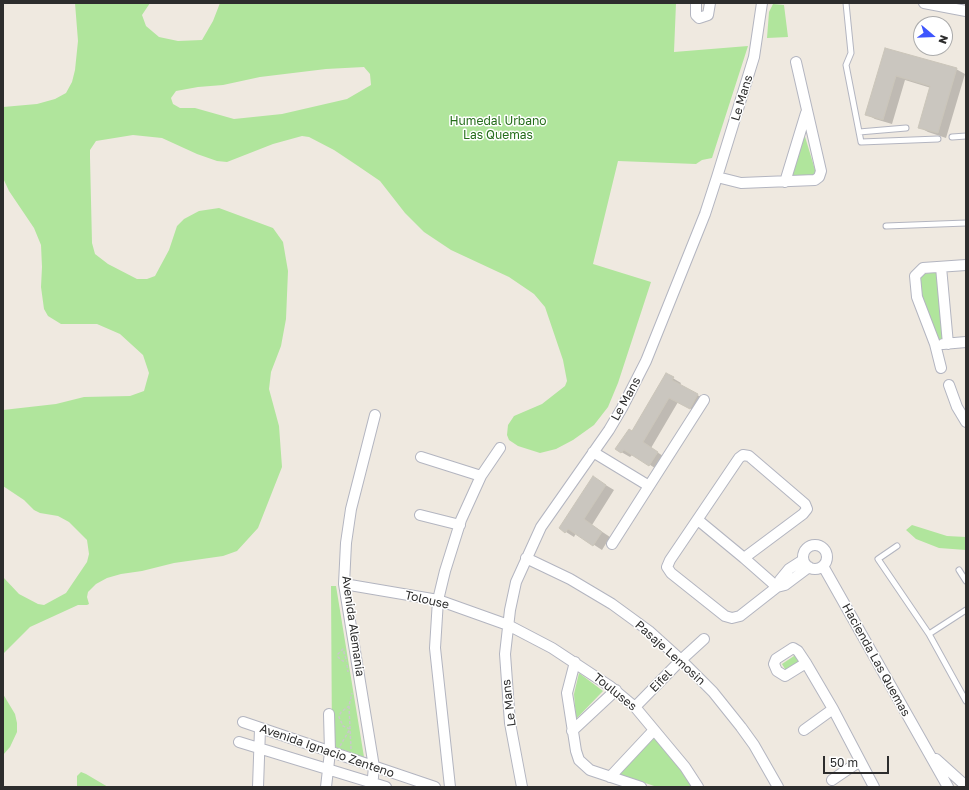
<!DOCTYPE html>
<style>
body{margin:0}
#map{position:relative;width:969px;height:790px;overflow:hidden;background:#efe9e0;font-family:"Golos Text",sans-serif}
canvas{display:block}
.frame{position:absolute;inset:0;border:4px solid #2d2d2d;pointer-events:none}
.north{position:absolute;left:913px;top:16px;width:40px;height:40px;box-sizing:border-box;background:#fff;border:1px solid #ababab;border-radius:50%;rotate:109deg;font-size:11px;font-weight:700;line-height:16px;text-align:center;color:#2d2d2d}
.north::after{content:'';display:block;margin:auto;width:14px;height:18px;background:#3e55fd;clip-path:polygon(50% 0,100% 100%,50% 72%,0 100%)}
.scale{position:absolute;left:823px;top:756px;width:66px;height:18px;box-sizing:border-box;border:2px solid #2d2d2d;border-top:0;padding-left:5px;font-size:12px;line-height:14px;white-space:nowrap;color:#2d2d2d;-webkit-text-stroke:3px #fff;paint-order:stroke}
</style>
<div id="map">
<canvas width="969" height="790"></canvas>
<div class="frame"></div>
<div class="north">N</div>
<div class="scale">50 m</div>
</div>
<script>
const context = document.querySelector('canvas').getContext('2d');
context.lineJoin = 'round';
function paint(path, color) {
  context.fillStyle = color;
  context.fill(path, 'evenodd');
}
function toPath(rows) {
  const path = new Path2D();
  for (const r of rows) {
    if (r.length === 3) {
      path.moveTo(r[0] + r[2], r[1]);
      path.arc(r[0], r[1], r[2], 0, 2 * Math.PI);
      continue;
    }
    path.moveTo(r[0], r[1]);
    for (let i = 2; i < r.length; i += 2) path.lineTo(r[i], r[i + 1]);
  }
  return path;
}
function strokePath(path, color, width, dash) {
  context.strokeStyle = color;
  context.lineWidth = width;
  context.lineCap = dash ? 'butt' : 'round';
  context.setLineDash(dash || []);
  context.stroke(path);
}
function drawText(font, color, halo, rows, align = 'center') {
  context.font = font + ' "Golos Text",sans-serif';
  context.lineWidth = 3;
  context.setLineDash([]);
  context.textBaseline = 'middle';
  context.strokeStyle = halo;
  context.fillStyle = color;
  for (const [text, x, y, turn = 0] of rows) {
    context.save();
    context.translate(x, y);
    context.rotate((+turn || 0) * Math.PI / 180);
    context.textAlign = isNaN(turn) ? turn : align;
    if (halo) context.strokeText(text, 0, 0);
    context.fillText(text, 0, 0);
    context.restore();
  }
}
const green = toPath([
 [75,3,150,3,142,15,146,26,159,37,178,41,202,40,213,21,220,3,676,3,674,52,748,46,712,158,702,160,696,164,618,161,593,264,651,282,618,383,608,407,594,425,573,440,556,449,540,453,518,446,509,440,507,435,508,425,514,416,542,404,565,386,567,381,563,360,545,307,534,294,509,277,451,250,424,232,405,213,380,181,358,166,334,150,309,137,302,136,273,144,227,162,217,161,197,154,162,138,133,135,96,141,90,150,90,158,92,243,95,254,108,264,137,279,147,279,155,276,169,250,177,226,184,219,199,211,219,208,273,228,283,242,288,271,286,319,281,346,271,372,269,389,279,426,282,467,258,528,237,551,223,556,174,563,142,571,121,574,107,578,96,584,88,592,87,597,89,604,87,605,78,605,30,627,3,654,3,577,19,594,38,604,44,605,66,593,87,562,89,554,87,540,69,522,58,516,40,513,34,510,24,500,3,486,3,410,56,404,84,397,130,396,144,391,149,373,143,355,120,334,97,324,61,324,48,316,44,309,41,287,42,267,41,245,34,228,9,191,3,178,3,107,37,104,55,99,66,93,72,82,75,70,78,41],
 [364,67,370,74,371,85,347,99,282,114,234,119,195,108,180,108,173,104,171,98,176,91,198,87,223,85,260,77,326,69],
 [773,4,784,5,788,37,767,38,769,12],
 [803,130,816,173,811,178,788,179],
 [937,272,945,341,938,340,920,296,919,279,923,274],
 [912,525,947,536,966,537,966,550,939,548,916,539,906,530],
 [331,586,336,586,364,757,332,746],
 [797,654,804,664,788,674,782,664],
 [579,673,603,691,576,719,574,694],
 [3,694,15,714,17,723,17,732,10,747,3,755],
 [653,735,686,776,692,787,657,787,619,774],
 [81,772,86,774,108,787,77,787,77,776]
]);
const shadow = toPath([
 [886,49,956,69,965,74,946,138,928,132,919,127,931,88,905,80,892,124,875,119,866,114],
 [666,374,681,383,680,385,706,400,699,413,678,402,651,448,666,458,658,470,633,454,630,457,616,449,632,432],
 [594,478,614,490,592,525,610,537,602,550,576,533,574,537,566,532]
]);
const building = toPath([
 [885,48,957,68,938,133,918,128,930,86,896,76,883,120,865,115,885,48],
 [666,373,674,377,672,380,698,394,690,409,669,398,643,442,658,452,649,466,624,450,621,453,615,449,629,429,632,431,666,373],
 [593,476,606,485,584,519,602,532,593,546,568,529,565,533,559,528,593,476]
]);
const path = toPath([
 [346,659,343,649,338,654,338,657,343,661,347,661],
 [347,665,348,672],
 [340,746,350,729,343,726,339,717,341,712,349,706],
 [351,749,349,706,352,693]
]);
const service = toPath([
 [846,3,851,53,846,65,861,142,938,139],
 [859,132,906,128],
 [952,137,966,136],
 [886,226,966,223],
 [897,546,878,559,929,634,966,610],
 [959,570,966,581],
 [929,634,966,701]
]);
const minor = toPath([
 [696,3,696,15,699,18,708,15,710,3],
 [924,3,966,11],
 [717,177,741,183,815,180,819,177,821,171,796,62],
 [785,182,806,113],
 [941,267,948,344],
 [943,344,966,342],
 [941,368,935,344,917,297,915,276,923,268,966,265],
 [949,385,957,407,966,422],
 [593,452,649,486],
 [421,457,481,476],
 [420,515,460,525],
 [698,520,744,558],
 [612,544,704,400],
 [815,557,12],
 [526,558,570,579,612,604,649,631,681,660,713,692,741,727,754,745,778,787],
 [823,566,948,787],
 [344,584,438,600,508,625,552,648,611,687,635,707,685,767,698,787],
 [777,587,744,558,803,514,807,509,805,504,749,456,743,455,739,458,670,560,667,567,671,573,725,616,732,618,740,616,777,587,785,585,809,567],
 [777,587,780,580,789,569,803,560],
 [575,662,567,693,576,751,579,760,590,770,641,787],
 [806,663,785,676,777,671,774,664,776,659,793,648,798,651,806,663,833,709,874,787],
 [635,707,681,660,704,639],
 [243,722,435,787],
 [804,730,833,709],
 [572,731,616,690],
 [239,742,386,787],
 [936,759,966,786],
 [610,777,654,730],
 [832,780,860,761],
 [258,787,260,729],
 [326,787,330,752,329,714],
 [372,787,374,767,344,584,346,543,351,509,375,415],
 [450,787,435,648,438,600,445,571,461,520,481,476,500,448],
 [522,787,510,723,505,654,510,610,516,582,541,527,609,430,622,408,646,361,705,214,717,177,754,57,762,3]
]);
const streetNames = [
 ["Le Mans",742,98,-73],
 ["Le Mans",626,399,-61],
 ["Tolouse",427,600,13],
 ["Avenida Alemania",353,626,82],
 ["Pasaje Lemosin",670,653,42],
 ["Hacienda Las Quemas",876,660,61],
 ["Eifel",661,681,-46],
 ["Touluses",615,692,39],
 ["Le Mans",509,703,-97],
 ["Avenida Ignacio Zenteno",327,751,19]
];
const parkNames = [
 ["Humedal Urbano",498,121],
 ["Las Quemas",498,135]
];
paint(green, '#b0e59c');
paint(shadow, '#0003');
paint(building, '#cac6bf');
strokePath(building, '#cac5b9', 1);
strokePath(service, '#b3b5c0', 7);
strokePath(minor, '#b3b5c0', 12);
strokePath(path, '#c8c8c8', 1.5, [3, 2]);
strokePath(service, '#fff', 5);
strokePath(minor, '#fff', 10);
drawText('12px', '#2d2d2d', '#fff', streetNames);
drawText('12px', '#256d1a', '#fff', parkNames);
</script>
